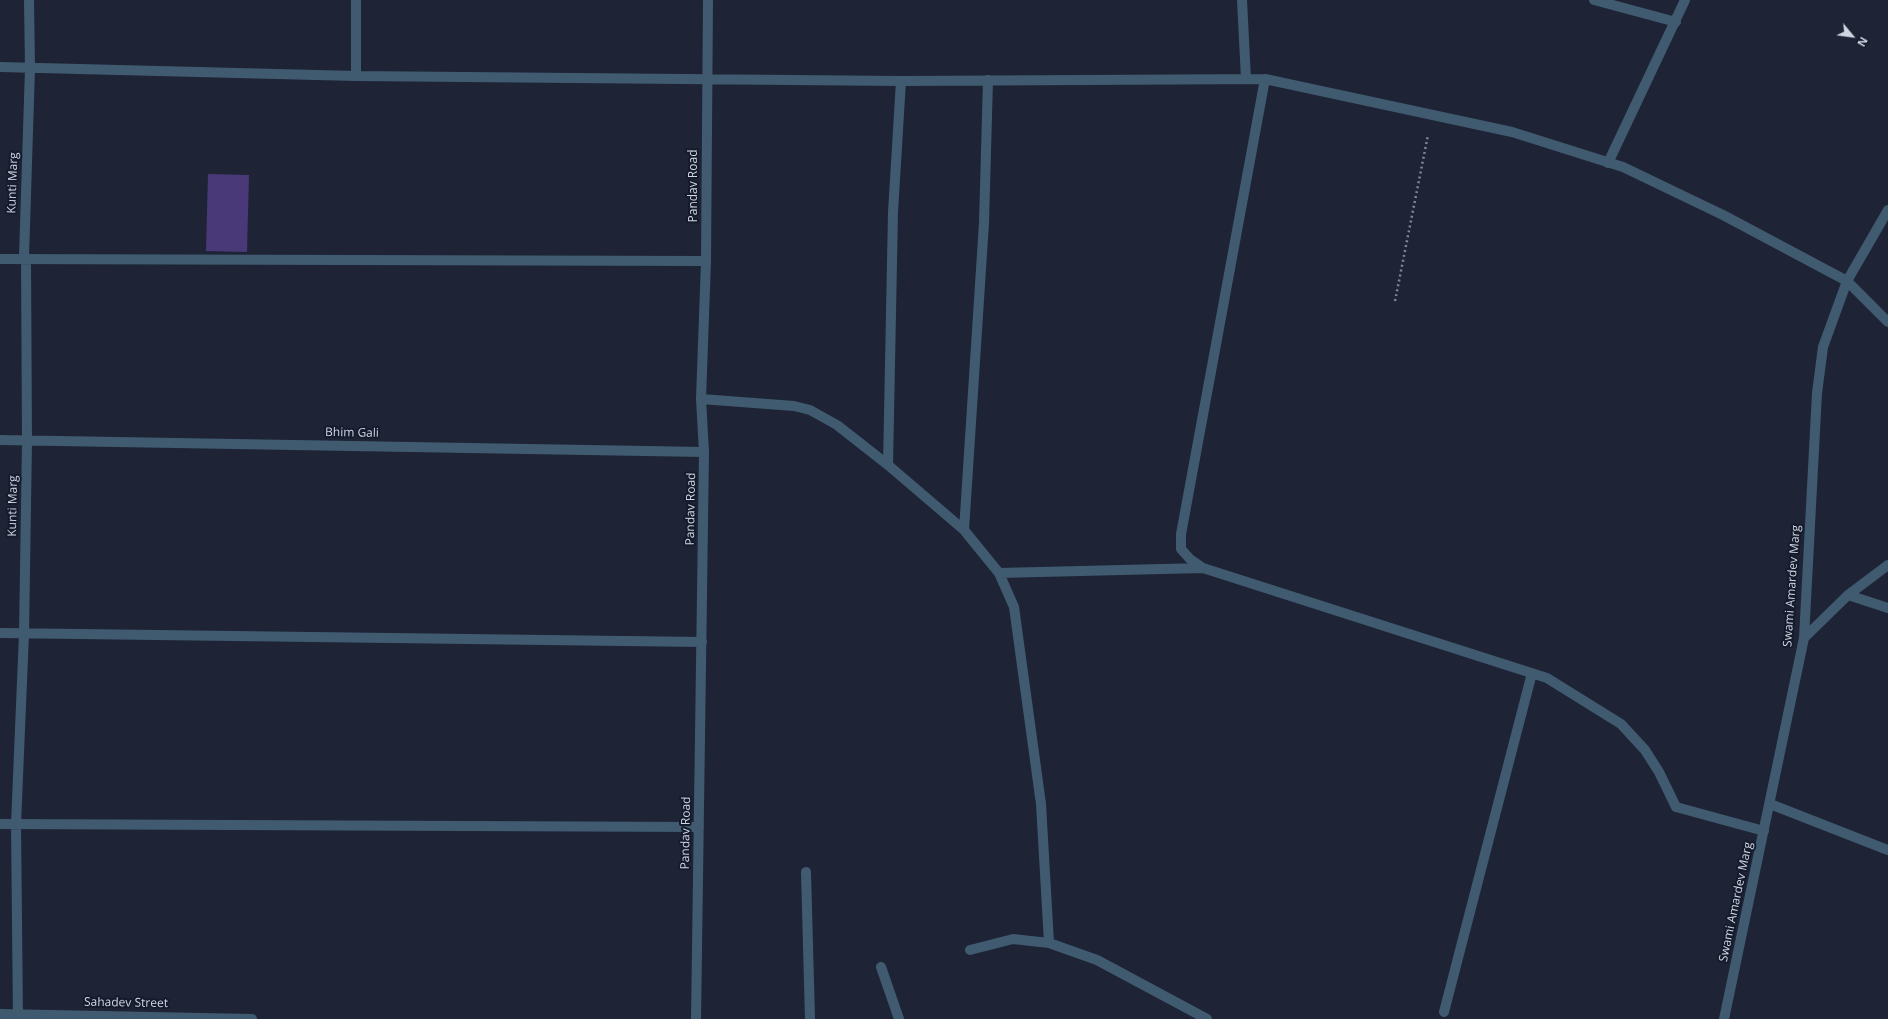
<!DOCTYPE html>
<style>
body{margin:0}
#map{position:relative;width:1888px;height:1019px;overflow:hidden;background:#1e2436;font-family:"Open Sans",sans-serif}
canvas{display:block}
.north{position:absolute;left:1832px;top:16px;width:40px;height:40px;-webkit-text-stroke:3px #141b2c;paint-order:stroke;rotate:119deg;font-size:11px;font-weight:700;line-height:16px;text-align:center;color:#d1d6e2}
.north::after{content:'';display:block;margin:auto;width:14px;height:18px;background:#d1d6e2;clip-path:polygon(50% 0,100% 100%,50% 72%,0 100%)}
</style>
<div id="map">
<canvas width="1888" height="1019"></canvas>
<div class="north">N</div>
</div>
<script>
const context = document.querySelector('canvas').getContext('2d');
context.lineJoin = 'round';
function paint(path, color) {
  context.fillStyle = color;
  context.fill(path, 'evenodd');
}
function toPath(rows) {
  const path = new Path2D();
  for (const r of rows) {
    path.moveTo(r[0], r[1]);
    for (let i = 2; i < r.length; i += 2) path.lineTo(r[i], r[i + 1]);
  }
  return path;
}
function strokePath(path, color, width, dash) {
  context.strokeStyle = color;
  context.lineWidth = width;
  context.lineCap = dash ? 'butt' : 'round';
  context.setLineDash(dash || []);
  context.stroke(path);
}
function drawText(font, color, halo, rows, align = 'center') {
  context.font = font + ' "Open Sans",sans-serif';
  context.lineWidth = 4;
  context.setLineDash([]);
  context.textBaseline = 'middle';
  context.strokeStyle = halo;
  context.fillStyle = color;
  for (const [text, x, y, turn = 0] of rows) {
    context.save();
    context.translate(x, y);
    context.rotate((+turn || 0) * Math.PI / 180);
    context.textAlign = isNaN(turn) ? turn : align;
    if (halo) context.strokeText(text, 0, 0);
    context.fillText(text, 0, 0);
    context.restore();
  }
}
const building = toPath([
 [208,174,249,175,247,252,206,251]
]);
const path = toPath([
 [1395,301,1428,135]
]);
const minor = toPath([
 [1242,0,1246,79],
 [1594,0,1676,22],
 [0,67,356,76,901,81,1265,79,1512,132,1623,167,1723,215,1847,281,1888,322],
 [356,76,356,0],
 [1265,79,1181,534,1181,549,1190,559,1203,568,1547,678,1621,724,1645,750,1659,772,1676,807,1764,831],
 [1608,163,1685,0],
 [0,259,706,261],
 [701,399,794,406,810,410,837,425,888,465,964,530,999,573,1014,607,1041,804,1049,943],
 [0,440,704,452],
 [888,465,893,212,901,81],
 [964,530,984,223,988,80],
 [999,573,1203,568],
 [1848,595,1888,608],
 [0,633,702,642],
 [1804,638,1848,595,1888,565],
 [1770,804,1888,850],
 [0,824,699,827],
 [806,872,810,1019],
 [970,950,1013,939,1049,943,1097,960,1207,1019],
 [881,967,899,1019],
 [1444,1012,1532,673],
 [0,1014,252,1019],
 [18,1019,16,824,24,634,27,441,26,259,24,257,30,68,29,0],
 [696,1019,704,452,701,399,706,261,708,0],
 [1724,1019,1804,638,1817,393,1823,347,1847,281,1888,210]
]);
const streetNames = [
 ["Kunti Marg",13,183,-88],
 ["Pandav Road",694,186,-90],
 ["Bhim Gali",352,433,1],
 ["Kunti Marg",13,506,-89],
 ["Pandav Road",691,509,-89],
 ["Swami Amardev Marg",1792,586,-86],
 ["Pandav Road",686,833,-89],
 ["Swami Amardev Marg",1736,902,-78],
 ["Sahadev Street",126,1003,1]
];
paint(building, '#4a3978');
strokePath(path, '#808594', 2.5, [2, 3]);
strokePath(minor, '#405b70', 10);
drawText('12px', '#d1d6e2', '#141b2c', streetNames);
</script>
